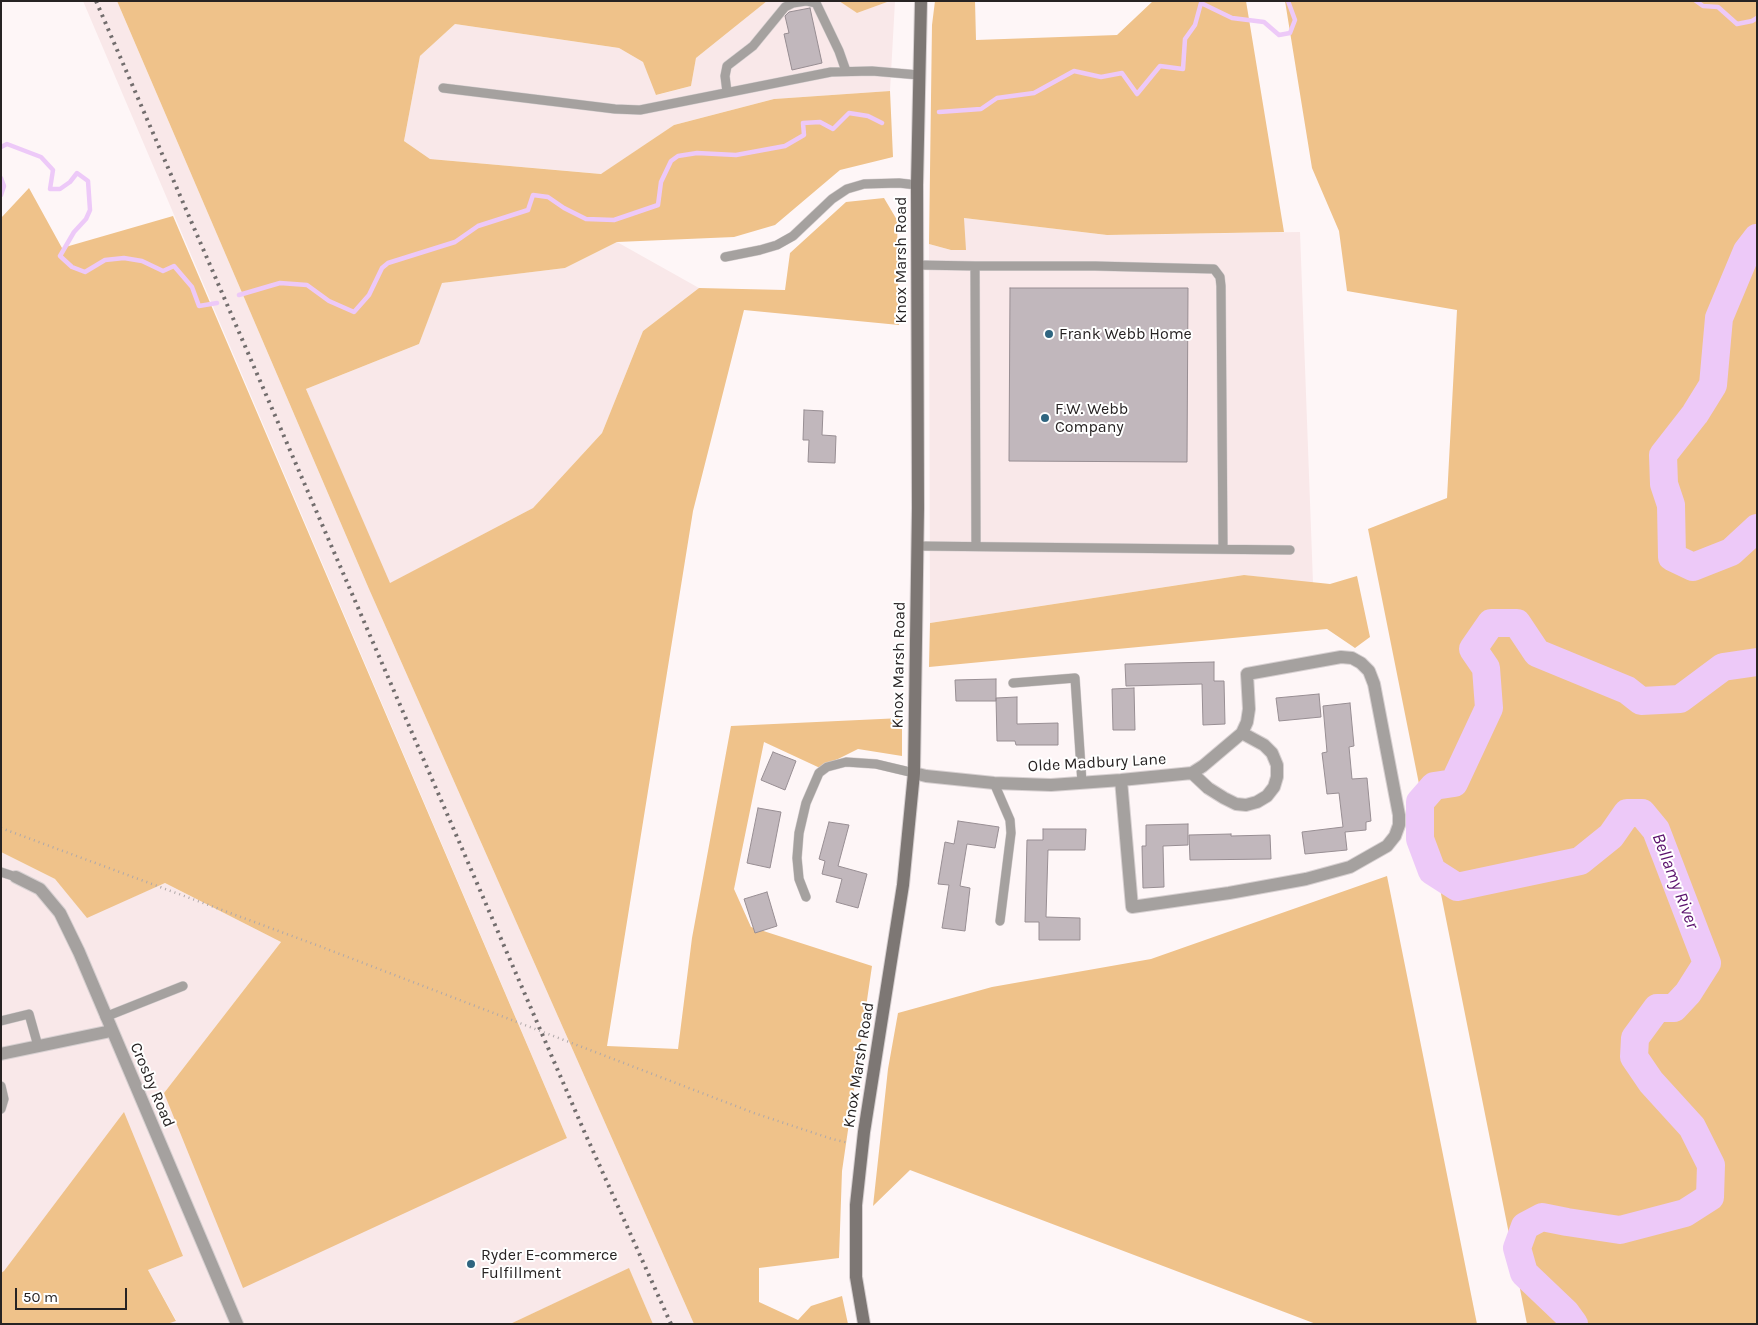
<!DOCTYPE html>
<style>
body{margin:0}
#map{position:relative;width:1758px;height:1325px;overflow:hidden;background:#fef6f7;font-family:Karla,sans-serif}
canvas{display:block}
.frame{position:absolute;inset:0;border:2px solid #272323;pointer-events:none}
.scale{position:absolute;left:15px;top:1288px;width:112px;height:22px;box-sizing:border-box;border:2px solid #272323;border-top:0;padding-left:6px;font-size:15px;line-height:18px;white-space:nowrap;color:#272323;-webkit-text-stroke:4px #fff;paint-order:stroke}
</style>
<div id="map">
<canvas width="1758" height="1325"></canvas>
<div class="frame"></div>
<div class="scale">50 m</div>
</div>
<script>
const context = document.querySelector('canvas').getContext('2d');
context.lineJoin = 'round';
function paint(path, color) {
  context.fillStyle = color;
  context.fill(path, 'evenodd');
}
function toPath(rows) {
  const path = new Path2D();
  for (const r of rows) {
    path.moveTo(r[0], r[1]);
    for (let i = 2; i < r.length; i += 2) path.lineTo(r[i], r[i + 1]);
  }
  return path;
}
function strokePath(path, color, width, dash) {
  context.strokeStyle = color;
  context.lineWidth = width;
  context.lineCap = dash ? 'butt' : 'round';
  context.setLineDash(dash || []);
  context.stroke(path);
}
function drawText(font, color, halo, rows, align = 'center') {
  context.font = font + ' Karla,sans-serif';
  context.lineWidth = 4;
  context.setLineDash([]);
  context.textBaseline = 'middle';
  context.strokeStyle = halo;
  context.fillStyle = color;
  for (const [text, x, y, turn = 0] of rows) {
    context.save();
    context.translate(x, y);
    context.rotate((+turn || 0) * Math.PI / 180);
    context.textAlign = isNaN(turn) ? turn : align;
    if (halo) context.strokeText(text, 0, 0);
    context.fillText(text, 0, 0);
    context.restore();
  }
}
const built = toPath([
 [83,1,117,1,369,589,694,1324,653,1324,629,1269,510,1324,167,1324,176,1320,148,1270,183,1256,1,1273,1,852,55,879,87,917,165,883,281,942,164,1093,567,1138],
 [767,1,839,1,857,13,890,1,895,1,890,91,774,99,674,125,602,174,430,159,404,141,420,56,455,24,619,48,643,62,657,95,691,86,696,58],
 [964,218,1107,235,1300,232,1313,583,1244,575,930,623,929,244,951,250],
 [617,242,699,288,643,331,602,433,533,508,389,584,306,389,419,344,441,283,565,268]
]);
const green = toPath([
 [117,1,767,1,696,58,691,86,656,95,643,62,619,48,455,24,420,56,404,141,430,159,601,174,674,125,774,99,890,91,893,157,840,170,775,225,734,237,617,242,565,268,442,283,419,344,306,389,390,583,533,508,602,433,643,331,699,288,785,290,790,253,846,202,884,198,897,220,899,325,744,310,693,511,607,1046,678,1049,692,938,731,726,902,718,902,756,858,749,820,768,764,742,734,889,751,927,872,966,842,1171,839,1258,759,1268,759,1302,798,1320,811,1306,842,1296,848,1324,694,1324,369,589],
 [839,1,890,1,857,13],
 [935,1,975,1,976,40,1117,35,1153,1,1246,1,1284,232,1107,235,964,218,966,250,951,250,929,244,932,25],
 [1285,1,1757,1,1757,1324,1527,1324,1368,529,1447,498,1457,310,1347,291,1339,231,1312,168],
 [29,188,62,248,173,216,567,1138,243,1288,164,1093,281,942,165,883,87,918,55,879,1,852,1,218],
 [1244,575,1330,584,1357,576,1370,637,1355,648,1327,629,929,667,930,623],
 [1387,876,1477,1324,1316,1324,910,1170,873,1206,888,1069,898,1013,992,987,1151,959],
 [124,1112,183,1256,148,1270,176,1321,167,1324,1,1324,1,1273,4,1271],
 [629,1268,653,1324,510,1324]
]);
const stream = toPath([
 [1696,1,1703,6,1718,7,1737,24,1752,21,1757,18],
 [939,112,981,109,997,98,1034,93,1074,71,1101,77,1122,73,1137,94,1160,66,1183,69,1185,39,1195,25,1201,3,1232,18,1264,22,1279,35,1290,33,1295,20,1288,1],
 [1,147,7,144,41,157,53,170,50,189,60,189,70,182,77,173,88,181,90,210,86,219,74,232,60,256,72,267,85,272,105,260,124,258,142,261,163,271,174,266,192,287,199,306,217,303],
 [1,178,4,186,1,195],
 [239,295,280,283,307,285,329,301,354,312,369,295,382,268,388,263,455,242,478,226,528,210,533,195,548,197,564,208,586,219,614,220,658,205,661,182,671,161,678,156,697,153,736,155,785,146,804,135,803,123,820,122,833,129,849,113,868,116,882,123]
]);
const river = toPath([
 [1757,238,1747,251,1719,318,1713,385,1695,414,1663,455,1664,484,1671,505,1672,557,1693,567,1731,552,1757,528],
 [1574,1324,1566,1313,1524,1273,1517,1248,1525,1226,1542,1217,1567,1222,1620,1230,1685,1213,1710,1197,1711,1165,1692,1127,1651,1082,1634,1057,1635,1038,1657,1008,1674,1008,1688,993,1707,963,1656,830,1642,813,1627,813,1611,836,1580,861,1457,887,1432,871,1420,839,1420,802,1434,786,1454,783,1489,708,1486,668,1473,649,1491,623,1517,623,1537,653,1627,690,1641,701,1680,699,1723,667,1757,662]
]);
const building = toPath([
 [810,8,822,63,792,70,784,34,789,33,785,16,789,12,810,8],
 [1010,288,1188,288,1187,462,1009,461,1010,288],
 [804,410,823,411,822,435,836,436,835,463,808,462,809,440,803,440,804,410],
 [1214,662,1214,681,1224,681,1225,724,1203,725,1202,684,1126,686,1125,664,1214,662],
 [996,679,996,701,956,701,955,680,996,679],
 [1134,688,1135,730,1113,730,1112,689,1134,688],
 [1319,694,1321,717,1279,721,1276,698,1319,694],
 [1017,697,1017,724,1058,723,1058,745,1016,745,1015,741,997,741,996,698,1017,697],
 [1350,703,1354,746,1349,747,1352,779,1367,778,1371,821,1366,822,1366,830,1345,832,1347,850,1305,854,1302,832,1343,827,1339,793,1327,794,1322,753,1327,752,1323,706,1350,703],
 [773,752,796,761,785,790,761,780,773,752],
 [758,808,781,812,770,868,747,863,758,808],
 [958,821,999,827,995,848,967,844,960,886,970,888,965,931,942,928,949,885,938,884,945,842,954,844,958,821],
 [829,822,849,825,838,866,867,874,858,908,836,902,842,879,822,874,825,861,819,859,829,822],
 [1188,824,1188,845,1163,846,1164,887,1143,888,1142,846,1146,846,1146,825,1188,824],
 [1043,829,1086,829,1085,850,1048,850,1046,917,1080,918,1080,940,1039,940,1039,922,1025,922,1027,840,1043,840,1043,829],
 [1231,834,1231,836,1270,835,1271,859,1190,860,1189,835,1231,834],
 [767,892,777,926,755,933,744,899,767,892]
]);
const path = toPath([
 [1,828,319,946,754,1113,832,1139,849,1143]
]);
const lane = toPath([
 [807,1,816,3,839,51,846,71],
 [443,88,615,109,640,110,831,72,872,71,919,75],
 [727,92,725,76,727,66,753,46,785,7,793,3,806,1],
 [725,257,760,250,777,245,793,236,832,199,847,189,864,184,899,183,917,185],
 [918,265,975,266,976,546],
 [975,266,1095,266,1214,269,1220,277,1221,286,1223,548],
 [917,546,1290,550],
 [1013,683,1075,678,1082,783],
 [994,783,1010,820,1011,833,1000,921],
 [1,872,16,877],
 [806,897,799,879,797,858,799,833,806,803,819,773,827,767,846,762,876,764,914,773],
 [105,1017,183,986],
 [1,1021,29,1014,38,1046],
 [1,1086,4,1099,1,1109]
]);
const street = toPath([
 [1242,733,1264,745,1272,753,1277,765,1277,777,1274,787,1267,796,1257,802,1246,805,1236,804,1224,798,1208,788,1192,773,1203,766,1242,733],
 [914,773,926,776,994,783,1051,785,1121,780,1192,773],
 [1121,780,1132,907,1229,893,1306,879,1350,867,1387,846,1395,836,1399,825,1399,815,1374,684,1369,671,1361,663,1352,658,1341,657,1247,674,1249,709,1247,722,1242,733],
 [16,877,40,889,60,913,79,952,237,1324],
 [1,1054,111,1031]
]);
const secondary = toPath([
 [864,1324,856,1277,856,1205,864,1132,903,885,914,773,918,508,917,185,921,1]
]);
const rail = toPath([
 [96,1,584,1131,671,1324]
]);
const markers = [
 [1049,334,5,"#2f6580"],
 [1045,418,5,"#2f6580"],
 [471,1264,5,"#2f6580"]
];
const streetNames = [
 ["Knox Marsh Road",901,260,-90],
 ["Knox Marsh Road",899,665,-89],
 ["Olde Madbury Lane",1097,763,-3],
 ["Knox Marsh Road",859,1065,-81],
 ["Crosby Road",152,1085,67]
];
const poiNames = [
 ["Frank Webb Home",1059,334],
 ["F.W. Webb",1055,409],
 ["Company",1055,427],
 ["Ryder E-commerce",481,1255],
 ["Fulfillment",481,1273]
];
const waterNames = [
 ["Bellamy River",1675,881,69]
];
paint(built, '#f9e8e9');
paint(green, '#efc28a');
strokePath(stream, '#edc9f8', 4.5);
strokePath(river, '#edc9f8', 28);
paint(building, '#c1b7bc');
strokePath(building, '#988e93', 1);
strokePath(lane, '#d7d0d1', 10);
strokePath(street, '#d7d0d1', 14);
strokePath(secondary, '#d7d0d1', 14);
strokePath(path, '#afa8a9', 2.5, [1, 4]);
strokePath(lane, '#a5a19f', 9);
strokePath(street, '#a5a19f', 12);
strokePath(secondary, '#7d7774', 12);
strokePath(rail, '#726d6d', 4, [2.5, 5]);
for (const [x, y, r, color] of markers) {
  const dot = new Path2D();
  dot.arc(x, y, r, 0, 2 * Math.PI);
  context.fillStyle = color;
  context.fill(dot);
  strokePath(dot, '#fff', 2);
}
drawText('16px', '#272323', '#fff', streetNames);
drawText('16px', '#272323', '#fff', poiNames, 'left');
drawText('italic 18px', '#5a106c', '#fff', waterNames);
</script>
